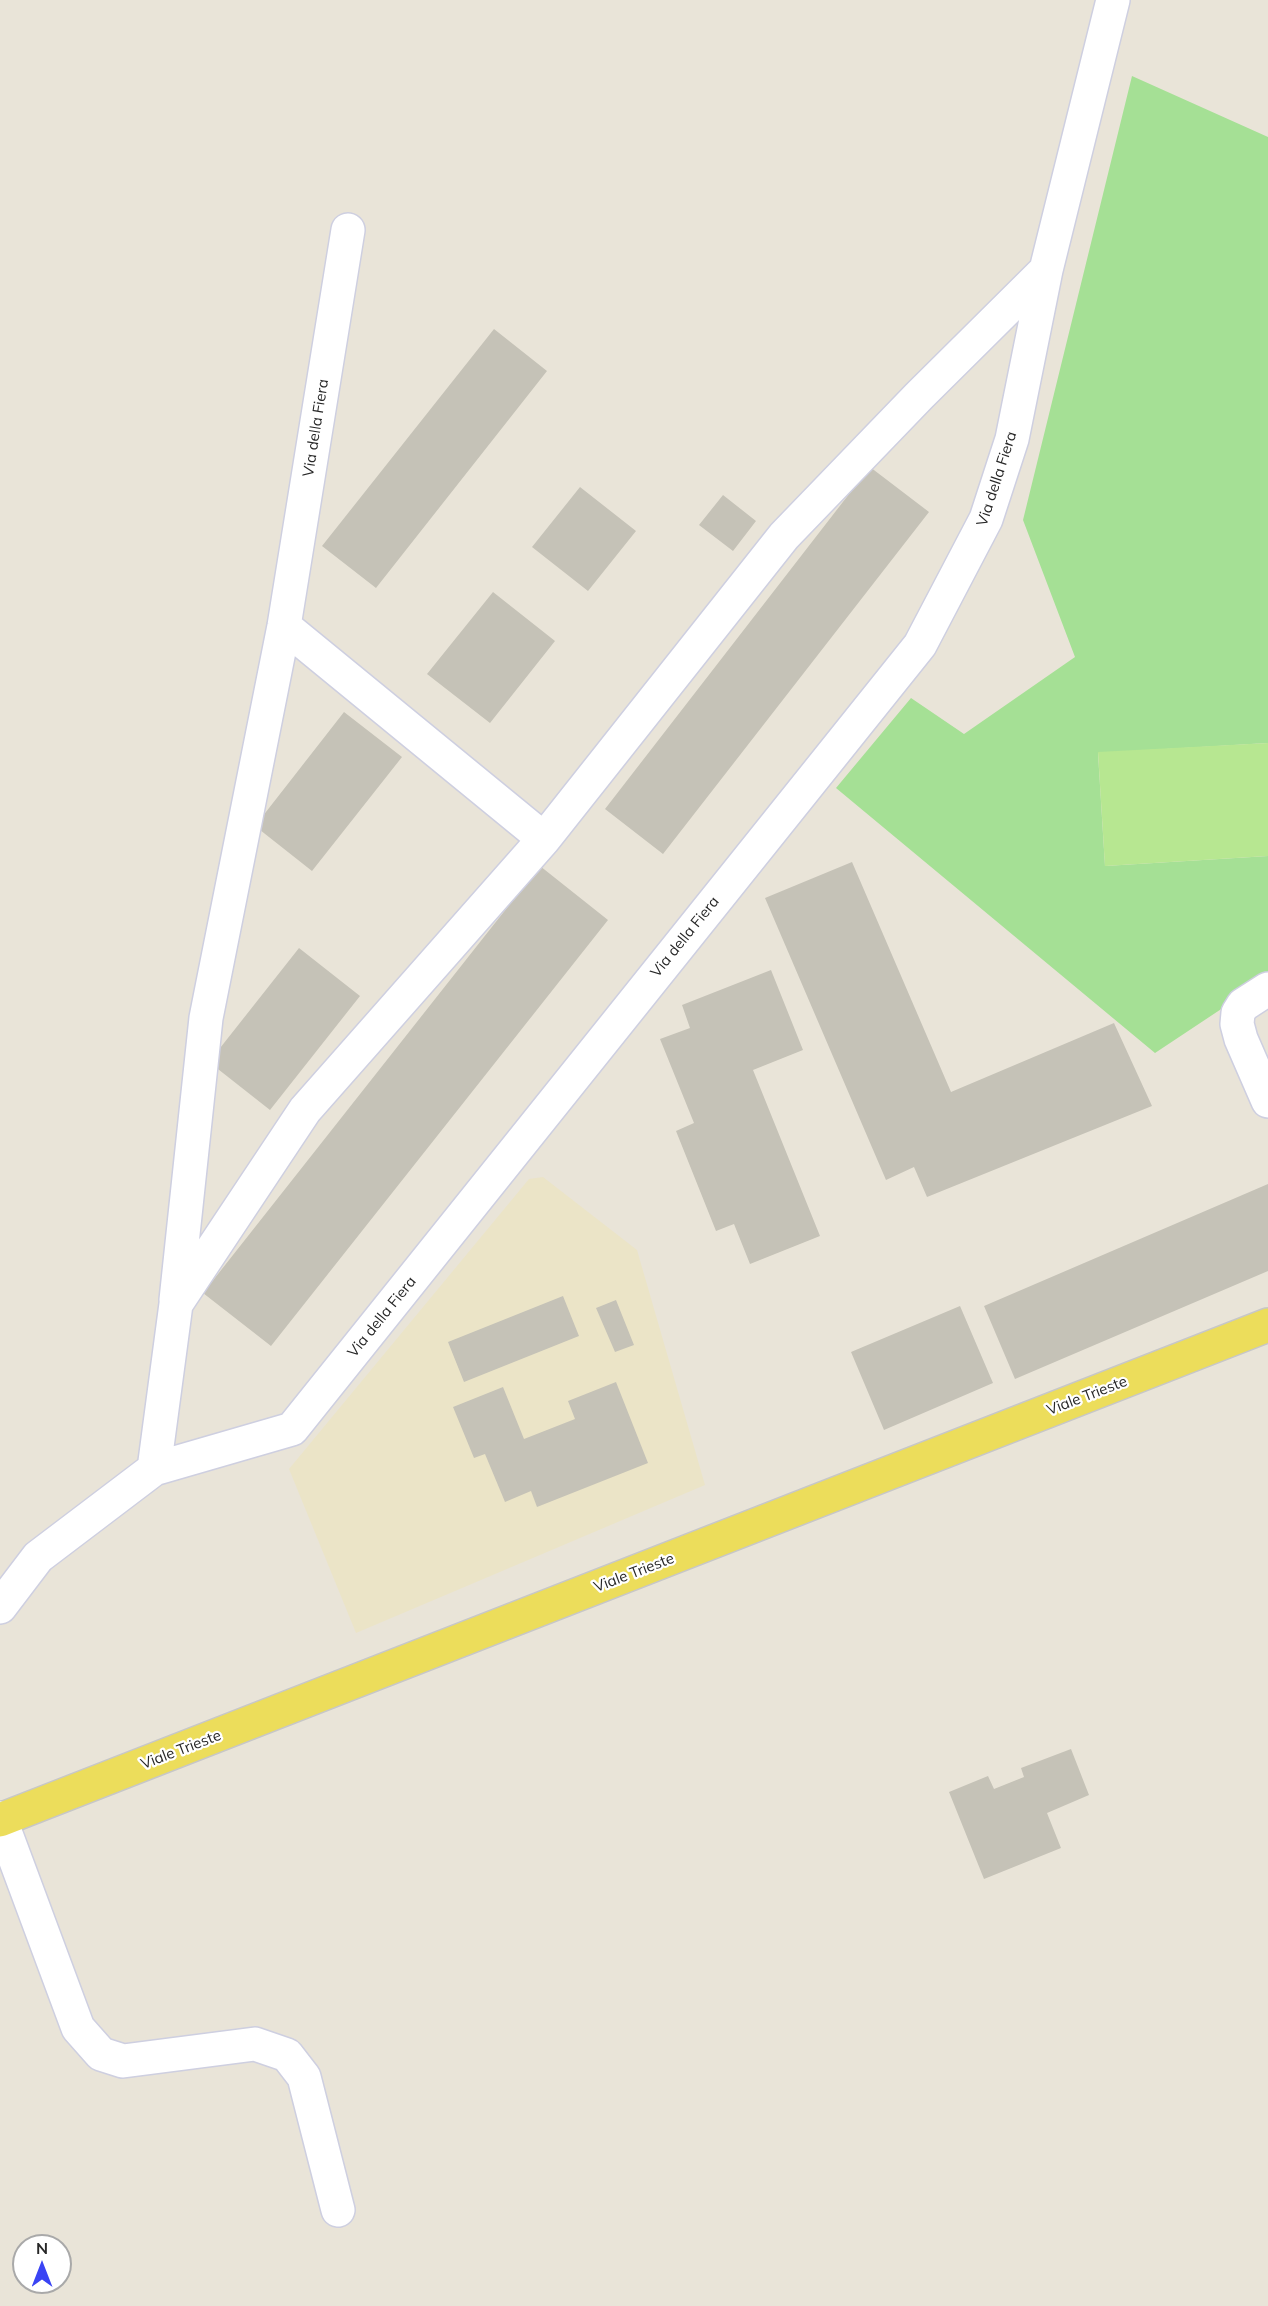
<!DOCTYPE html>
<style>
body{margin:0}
#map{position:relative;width:1268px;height:2306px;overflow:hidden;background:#e9e4d8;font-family:Mulish,sans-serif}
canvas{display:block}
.north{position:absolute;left:12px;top:2234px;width:60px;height:60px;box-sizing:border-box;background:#fff;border:2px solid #a9a9a9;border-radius:50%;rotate:0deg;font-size:16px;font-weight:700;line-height:24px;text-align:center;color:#272727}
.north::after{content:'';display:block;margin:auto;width:21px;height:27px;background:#3a44f4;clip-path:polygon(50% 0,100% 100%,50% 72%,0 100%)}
</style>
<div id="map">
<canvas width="1268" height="2306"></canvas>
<div class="north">N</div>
</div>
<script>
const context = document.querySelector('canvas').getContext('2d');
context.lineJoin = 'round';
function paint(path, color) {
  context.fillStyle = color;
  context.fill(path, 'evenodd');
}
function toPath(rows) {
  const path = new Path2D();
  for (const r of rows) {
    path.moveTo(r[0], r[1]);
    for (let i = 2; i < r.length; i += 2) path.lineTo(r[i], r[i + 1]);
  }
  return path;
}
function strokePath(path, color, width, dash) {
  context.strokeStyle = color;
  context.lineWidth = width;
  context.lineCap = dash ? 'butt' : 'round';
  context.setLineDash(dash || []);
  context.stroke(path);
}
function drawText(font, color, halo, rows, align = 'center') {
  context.font = font + ' Mulish,sans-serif';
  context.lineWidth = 4.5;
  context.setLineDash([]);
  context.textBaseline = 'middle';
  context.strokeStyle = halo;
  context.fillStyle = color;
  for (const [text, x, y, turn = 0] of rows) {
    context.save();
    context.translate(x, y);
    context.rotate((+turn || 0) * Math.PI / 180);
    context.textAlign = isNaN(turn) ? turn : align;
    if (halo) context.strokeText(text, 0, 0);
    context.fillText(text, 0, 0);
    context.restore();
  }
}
const education = toPath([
 [543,1177,637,1250,705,1485,356,1633,289,1469,529,1179]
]);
const green = toPath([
 [1132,76,1268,137,1268,743,1098,753,1105,866,1268,856,1268,978,1155,1053,836,788,911,698,964,734,1075,657,1023,520]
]);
const pitch = toPath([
 [1268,743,1268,856,1105,866,1098,752]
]);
const building = toPath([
 [494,329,547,371,376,588,322,546],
 [870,467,929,512,663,854,605,809],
 [580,487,636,531,588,591,532,547],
 [723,495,756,521,733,551,699,525],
 [493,592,555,641,490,723,427,674],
 [344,712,402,757,312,871,255,826],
 [852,862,951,1092,1114,1023,1152,1106,927,1197,914,1167,886,1180,765,898],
 [540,866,608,920,271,1346,203,1293],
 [299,948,360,996,270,1110,209,1062],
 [771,970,803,1050,753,1070,820,1236,750,1264,734,1224,716,1231,676,1131,694,1123,660,1039,690,1028,682,1005],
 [1268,1184,1268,1271,1015,1379,984,1306],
 [563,1296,579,1336,464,1382,448,1342],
 [616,1300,634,1345,615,1352,596,1308],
 [960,1306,993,1383,884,1430,851,1352],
 [616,1382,648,1463,537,1507,531,1491,505,1502,485,1454,474,1458,453,1407,503,1387,524,1439,575,1419,568,1401],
 [1071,1749,1089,1795,1047,1813,1061,1848,984,1879,949,1792,988,1776,994,1789,1024,1777,1021,1768]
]);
const minor = toPath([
 [284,626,544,839],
 [1268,989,1243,1005,1238,1013,1237,1024,1241,1039,1268,1101],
 [176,1300,206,1018,284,626,348,230],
 [154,1469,176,1304,305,1110,544,839,784,536,919,396,1046,270],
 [0,1607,38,1557,154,1469,292,1429,920,645,986,519,1012,439,1046,270,1113,0],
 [0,1818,78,2028,101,2054,123,2061,255,2044,287,2055,304,2077,338,2210]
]);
const major = toPath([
 [0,1820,1268,1325]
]);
const streetNames = [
 ["Via della Fiera",316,428,-81],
 ["Via della Fiera",997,479,-72],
 ["Via della Fiera",685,937,-51],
 ["Via della Fiera",382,1317,-51],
 ["Viale Trieste",1087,1396,-21],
 ["Viale Trieste",634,1573,-21],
 ["Viale Trieste",181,1750,-21]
];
paint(education, '#ebe4c7');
paint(green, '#a5e095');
paint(pitch, '#b7e791');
paint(building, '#c5c2b7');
strokePath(minor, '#cecfe0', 36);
strokePath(major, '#c7c7c7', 36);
strokePath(minor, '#fff', 33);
strokePath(major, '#ecdd5b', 33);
drawText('15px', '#272727', '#fff', streetNames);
</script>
